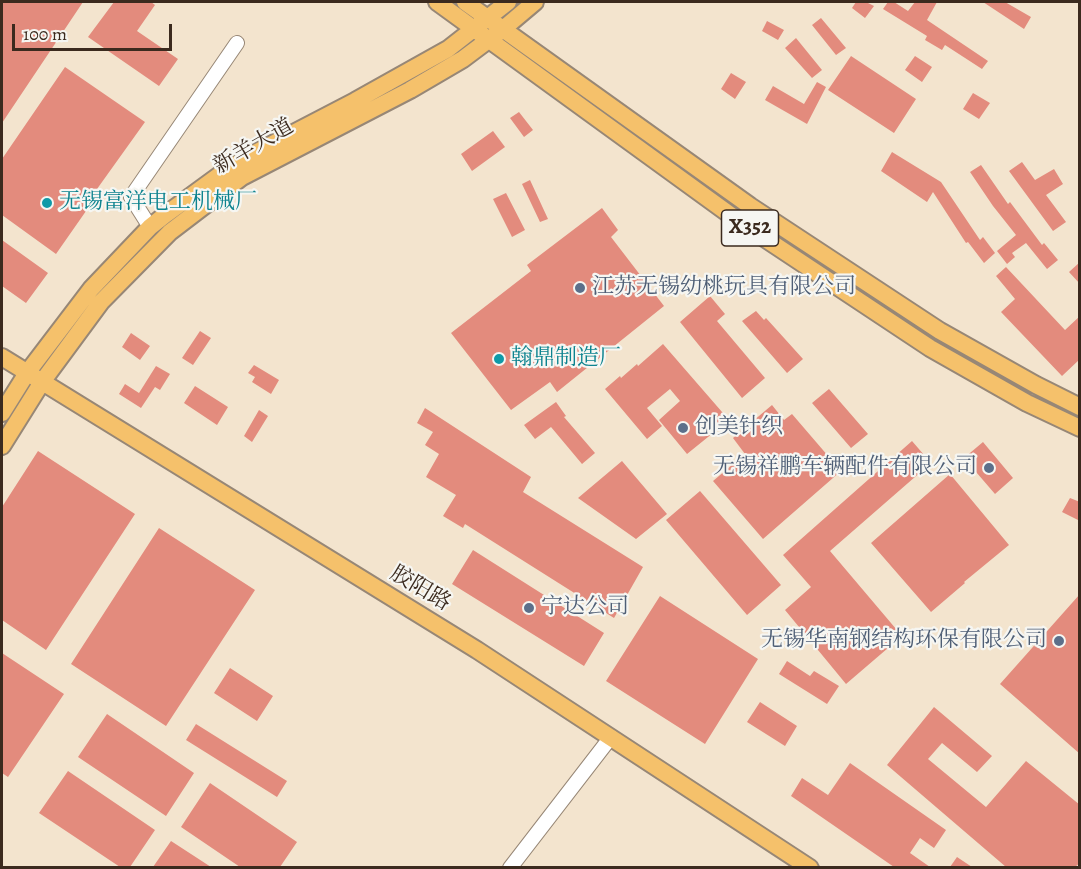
<!DOCTYPE html>
<meta charset="utf-8">
<style>
body{margin:0}
#map{position:relative;width:1081px;height:869px;overflow:hidden;background:#f3e4ce;font-family:Alegreya,serif}
canvas{display:block}
.frame{position:absolute;inset:0;border:3px solid #3b2a1e;pointer-events:none}
.scale{position:absolute;left:12px;top:24px;width:160px;height:27px;box-sizing:border-box;border:3px solid #3b2a1e;border-top:0;padding-left:8px;font-size:18px;line-height:21px;white-space:nowrap;color:#3b2a1e;-webkit-text-stroke:4px #f6f6f2;paint-order:stroke}
</style>
<div id="map">
<canvas width="1081" height="869"></canvas>
<div class="frame"></div>
<div class="scale">100 m</div>
</div>
<script>
const context = document.querySelector('canvas').getContext('2d');
context.lineJoin = 'round';
function paint(path, color) {
  context.fillStyle = color;
  context.fill(path, 'evenodd');
}
function toPath(rows) {
  const path = new Path2D();
  for (const r of rows) {
    path.moveTo(r[0], r[1]);
    for (let i = 2; i < r.length; i += 2) path.lineTo(r[i], r[i + 1]);
  }
  return path;
}
function strokePath(path, color, width, dash) {
  context.strokeStyle = color;
  context.lineWidth = width;
  context.lineCap = dash ? 'butt' : 'round';
  context.setLineDash(dash || []);
  context.stroke(path);
}
function drawText(font, color, halo, rows, align = 'center') {
  context.font = font + ' Alegreya,"Noto Serif SC",serif';
  context.lineWidth = 4.5;
  context.setLineDash([]);
  context.textBaseline = 'middle';
  context.strokeStyle = halo;
  context.fillStyle = color;
  for (const [text, x, y, turn = 0] of rows) {
    context.save();
    context.translate(x, y);
    context.rotate((+turn || 0) * Math.PI / 180);
    context.textAlign = isNaN(turn) ? turn : align;
    if (halo) context.strokeText(text, 0, 0);
    context.fillText(text, 0, 0);
    context.restore();
  }
}
const building = toPath([
 [2,2,83,2,2,123],
 [114,2,151,2,155,5,137,31,178,59,159,86,88,37],
 [856,2,866,2,874,6,865,18,852,8],
 [888,2,894,2,908,11,915,2,937,2,927,20,988,61,982,69,945,45,942,50,925,40,927,36,883,9],
 [983,2,1005,2,1031,17,1024,29],
 [821,18,846,48,836,55,812,25],
 [767,21,784,30,778,40,762,31],
 [796,38,822,70,812,78,785,48],
 [851,56,916,99,894,133,828,90],
 [915,56,932,67,922,82,905,70],
 [65,67,145,122,97,189,100,191,56,254,2,215,2,159],
 [731,73,746,82,735,99,721,89],
 [817,82,826,87,807,124,765,100,773,86,804,104],
 [973,93,990,103,979,119,963,109],
 [519,112,533,130,524,137,510,118],
 [493,131,505,147,472,171,461,154],
 [892,152,941,182,980,240,983,237,995,253,984,263,968,242,966,243,933,192,927,202,881,171],
 [1022,162,1035,180,1054,169,1063,184,1046,195,1066,222,1053,231,1009,171],
 [981,165,1008,204,1010,202,1042,245,1044,243,1058,260,1047,269,1026,243,1012,253,1015,257,1007,264,997,251,1016,235,993,206,970,172],
 [530,180,548,219,540,222,522,184],
 [506,193,525,230,512,237,493,199],
 [602,208,618,230,611,237,664,306,557,392,550,382,511,410,451,333,531,271,527,265],
 [2,240,48,273,26,303,2,286],
 [1080,262,1080,284,1069,272],
 [1006,267,1065,330,1080,316,1080,359,1062,376,1001,312,1015,299,996,276],
 [710,296,725,314,717,321,765,378,742,398,680,322],
 [756,311,764,320,766,318,803,359,787,373,742,321],
 [200,331,211,338,193,365,182,358],
 [131,333,150,346,140,360,122,347],
 [663,344,729,420,687,454,659,420,680,401,670,389,647,408,662,426,647,439,605,389,620,376,621,378,637,364,638,366],
 [254,365,279,380,271,394,252,382,255,377,248,373],
 [156,366,170,374,160,390,155,387,141,408,119,394,125,384,139,393],
 [195,386,228,407,217,425,184,403],
 [829,389,868,434,851,448,812,403],
 [556,402,566,416,564,417,595,453,582,464,551,427,535,439,524,425],
 [772,405,784,420,792,414,841,471,763,539,713,481,745,454,733,438],
 [425,408,531,477,523,492,643,567,614,618,465,524,463,528,443,516,456,495,426,477,439,454,425,445,433,432,417,423],
 [259,410,268,416,252,442,244,436],
 [912,441,931,463,830,551,902,636,846,684,785,610,811,587,783,555],
 [983,442,1013,478,995,494,964,458],
 [38,451,135,514,46,650,2,620,2,507],
 [622,461,667,514,636,539,578,498],
 [950,474,1009,545,964,582,965,583,931,612,871,543],
 [700,491,781,585,747,615,666,520],
 [1070,498,1080,502,1080,521,1062,512],
 [159,528,255,590,166,726,71,664],
 [473,550,604,633,584,666,452,584],
 [1080,594,1080,754,1000,684],
 [660,596,758,659,705,744,606,681],
 [2,653,64,694,8,777,2,773],
 [787,661,810,676,814,671,839,686,827,704,779,674],
 [230,668,273,696,257,721,214,693],
 [760,702,797,726,785,746,747,722],
 [934,707,992,756,977,772,942,743,928,759,986,807,1026,761,1080,805,1080,863,1075,867,1006,867,887,765],
 [107,714,194,773,166,816,78,757],
 [196,724,287,781,277,797,186,740],
 [850,763,946,830,934,848,920,838,910,853,930,867,894,867,791,796,802,778,828,795],
 [68,771,155,830,130,867,120,867,39,813],
 [210,783,297,842,280,867,240,867,181,827],
 [171,841,211,867,153,867],
 [957,857,972,867,950,867]
]);
const minor = toPath([
 [150,227,131,197,237,43],
 [510,868,611,737]
]);
const major = toPath([
 [437,2,740,222,930,348,1027,403,1080,428],
 [465,2,750,206,940,331,1036,385,1080,407],
 [2,357,477,650,810,868],
 [2,413,27,373,91,289,150,227,165,215,221,174,253,154,355,101,448,49,508,2],
 [2,446,42,382,101,302,170,232,242,177,410,90,463,59,503,29,535,2]
]);
const markers = [
 [47,203,6,"#0f9aa8"],
 [580,288,6,"#5c6f8a"],
 [499,359,6,"#0f9aa8"],
 [683,428,6,"#5c6f8a"],
 [989,468,6,"#5c6f8a"],
 [529,608,6,"#5c6f8a"],
 [1059,641,6,"#5c6f8a"]
];
const shields = [
 [750,228,57]
];
const shieldNames = [
 ["X352",750,228]
];
const streetNames = [
 ["新羊大道",254,147,-30],
 ["胶阳路",420,589,31]
];
const cultureNames = [
 ["无锡富洋电工机械厂",59,203],
 ["翰鼎制造厂",511,359]
];
const serviceNames = [
 ["江苏无锡幼桃玩具有限公司",592,288],
 ["创美针织",695,428],
 ["无锡祥鹏车辆配件有限公司",977,468,"right"],
 ["宁达公司",541,608],
 ["无锡华南钢结构环保有限公司",1047,641,"right"]
];
paint(building, '#e38b7d');
strokePath(minor, '#978776', 16);
strokePath(major, '#978776', 20);
strokePath(minor, '#fff', 14);
strokePath(major, '#f5c16b', 16);
for (const [x, y, r, color] of markers) {
  const dot = new Path2D();
  dot.arc(x, y, r, 0, 2 * Math.PI);
  context.fillStyle = color;
  context.fill(dot);
  strokePath(dot, '#f6f6f2', 2);
}
for (const [x, y, w] of shields) {
  const box = new Path2D();
  box.roundRect(x - w / 2, y - 18, w, 36, 4.5);
  context.fillStyle = '#f6f6f2';
  context.fill(box);
  strokePath(box, '#3b2a1e', 1.5);
}
drawText('bold 21px', '#3b2a1e', null, shieldNames);
drawText('22px', '#3b2a1e', '#f6f6f2', streetNames);
drawText('22px', '#0d838f', '#f6f6f2', cultureNames, 'left');
drawText('22px', '#4e5e75', '#f6f6f2', serviceNames, 'left');
</script>
